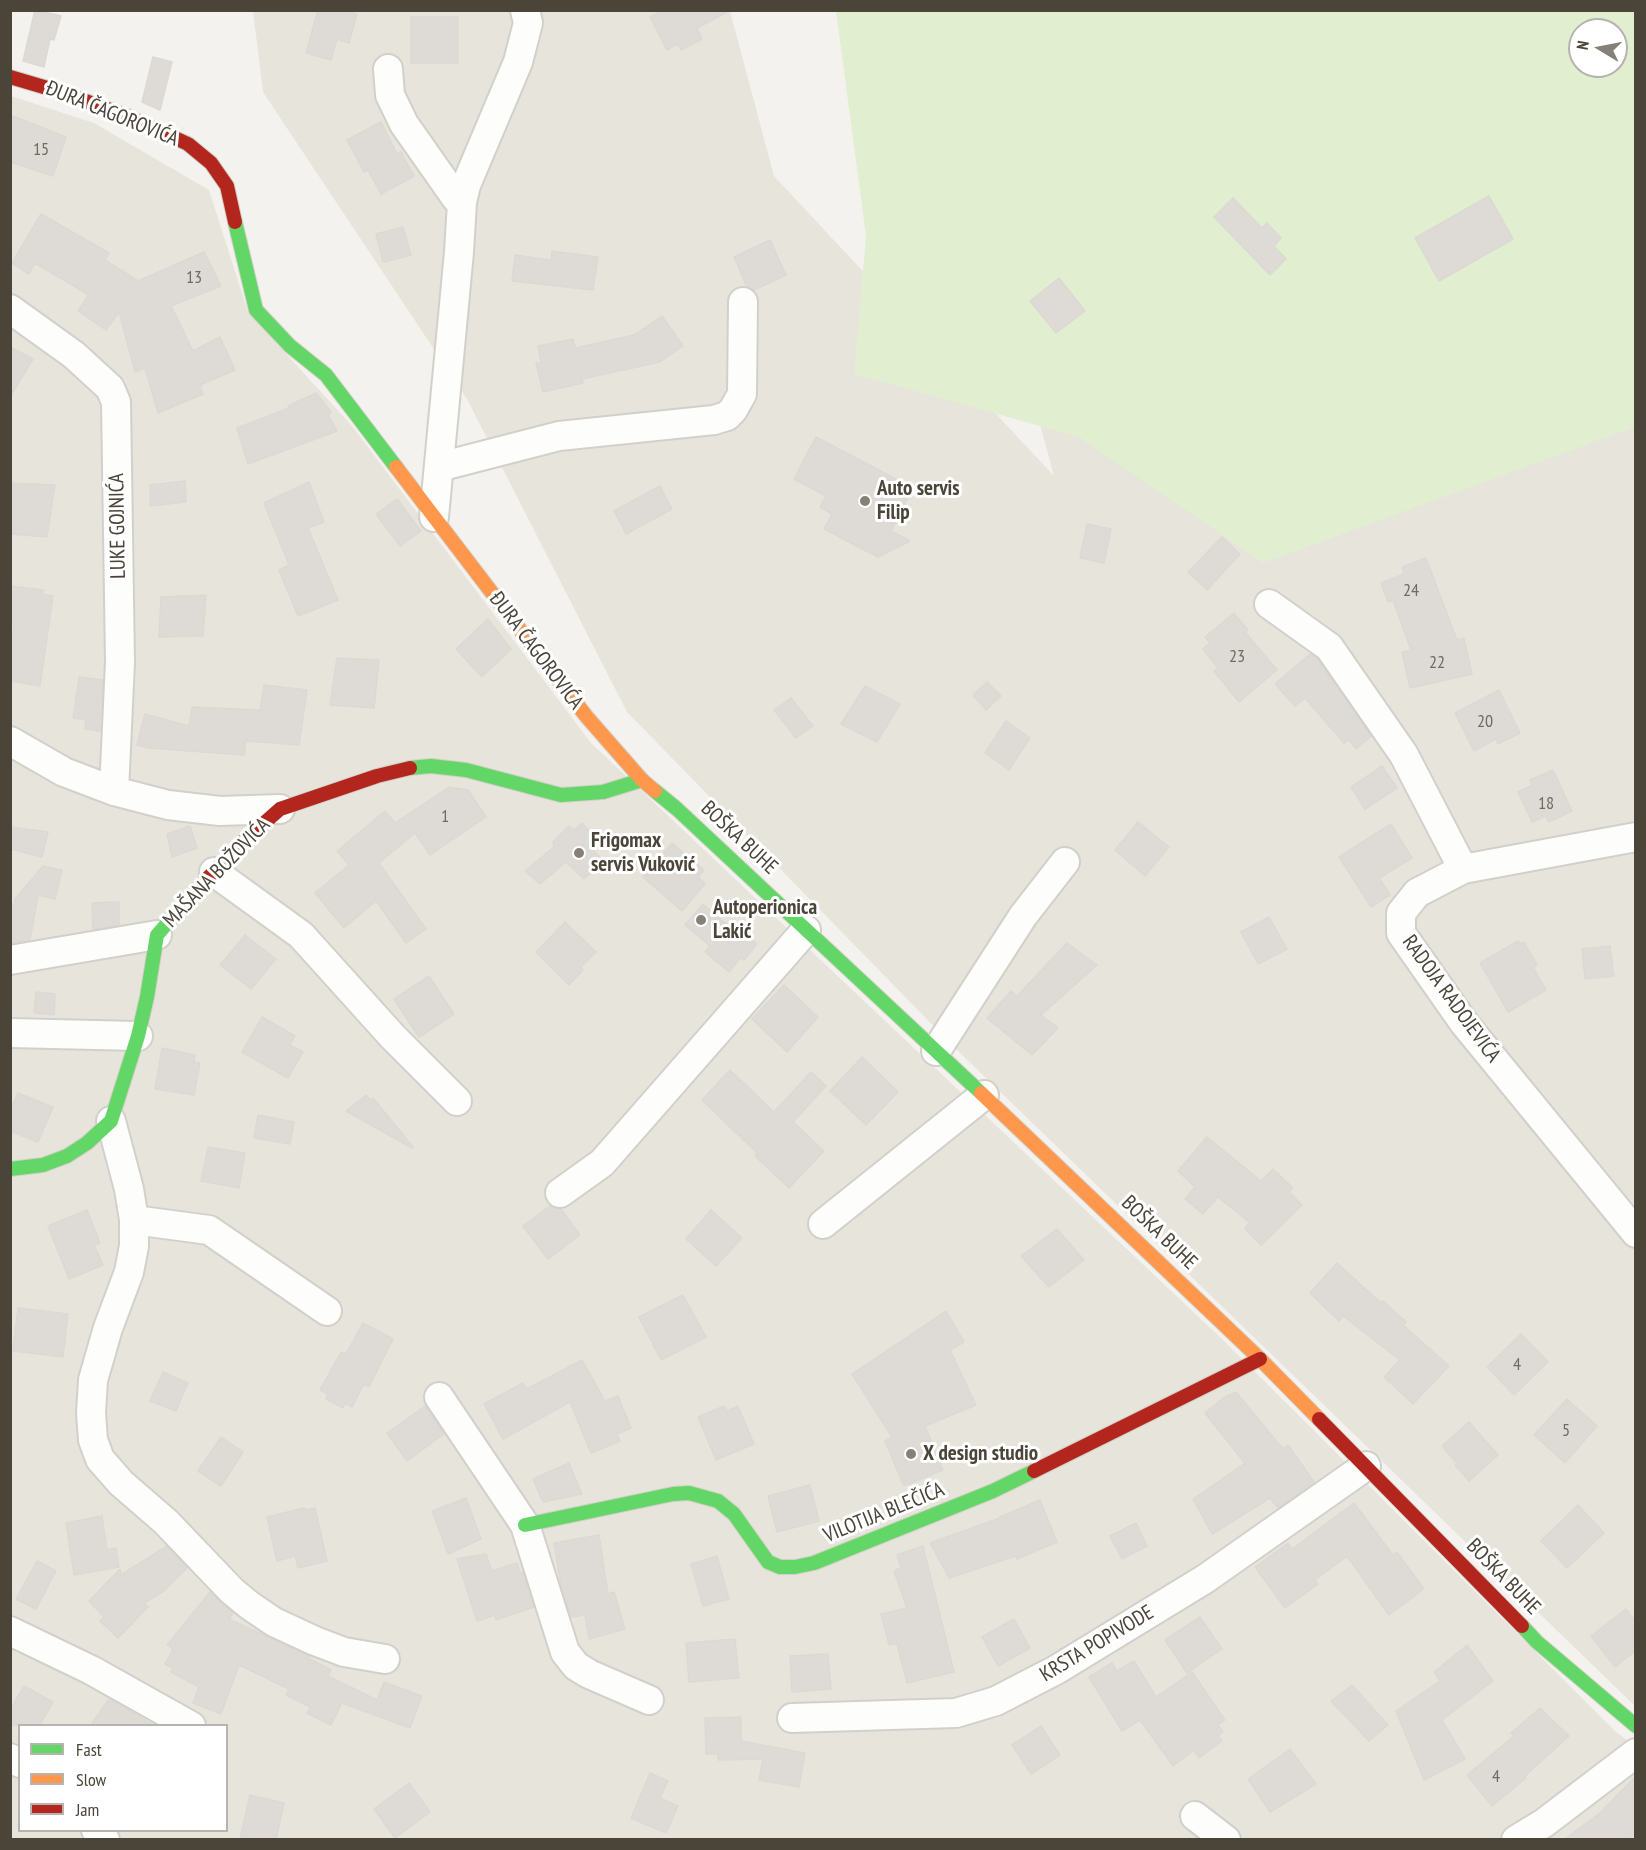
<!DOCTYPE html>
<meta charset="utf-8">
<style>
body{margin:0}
#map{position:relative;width:1646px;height:1850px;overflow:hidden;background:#f4f2ee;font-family:"PT Sans Narrow",sans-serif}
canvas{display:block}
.frame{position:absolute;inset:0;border:12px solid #4b4439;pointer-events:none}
.legend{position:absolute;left:18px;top:1724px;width:210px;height:108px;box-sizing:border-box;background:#fff;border:2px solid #b7b4b0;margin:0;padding:8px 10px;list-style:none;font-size:18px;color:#4b4439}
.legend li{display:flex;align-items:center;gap:12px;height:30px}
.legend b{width:30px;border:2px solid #b7b4b0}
.north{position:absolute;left:1568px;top:18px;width:60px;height:60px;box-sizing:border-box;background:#fff;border:2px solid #b7b4b0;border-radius:50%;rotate:280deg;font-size:16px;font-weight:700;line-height:24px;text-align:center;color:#4b4439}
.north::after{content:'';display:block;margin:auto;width:21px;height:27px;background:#868178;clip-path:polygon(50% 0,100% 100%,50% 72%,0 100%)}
</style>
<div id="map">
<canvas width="1646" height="1850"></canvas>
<div class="frame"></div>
<ul class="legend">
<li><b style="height:8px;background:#63d668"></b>Fast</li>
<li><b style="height:8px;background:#ff974d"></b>Slow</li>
<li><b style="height:8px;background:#b3261e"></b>Jam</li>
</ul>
<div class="north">N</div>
</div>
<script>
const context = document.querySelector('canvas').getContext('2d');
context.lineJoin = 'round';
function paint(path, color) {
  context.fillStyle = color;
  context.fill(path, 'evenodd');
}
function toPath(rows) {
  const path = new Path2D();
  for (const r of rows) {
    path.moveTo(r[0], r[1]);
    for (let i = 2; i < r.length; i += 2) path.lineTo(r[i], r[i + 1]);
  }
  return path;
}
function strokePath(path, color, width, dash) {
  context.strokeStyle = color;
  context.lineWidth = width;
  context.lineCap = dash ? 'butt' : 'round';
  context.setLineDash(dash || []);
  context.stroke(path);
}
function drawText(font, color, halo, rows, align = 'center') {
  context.font = font + ' "PT Sans Narrow",sans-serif';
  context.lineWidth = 6;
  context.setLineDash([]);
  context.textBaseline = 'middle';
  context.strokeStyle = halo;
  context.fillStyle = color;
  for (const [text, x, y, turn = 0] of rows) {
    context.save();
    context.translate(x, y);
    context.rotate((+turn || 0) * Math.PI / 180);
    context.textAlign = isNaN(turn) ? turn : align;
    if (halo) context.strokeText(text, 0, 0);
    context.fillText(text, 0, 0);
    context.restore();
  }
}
const residential = toPath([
 [253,11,730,11,774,176,1054,476,994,255,1635,190,1635,1706,955,1048,627,712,467,399,263,92],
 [11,96,94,123,209,190,248,312,352,426,591,743,1223,1340,1616,1732,1636,1747,1635,1839,11,1840],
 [20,1726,226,1726,226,1830,20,1830]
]);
const green = toPath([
 [836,11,1635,11,1635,427,1263,563,1079,437,854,374,866,236],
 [1580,30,1616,30,1616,66,1580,66]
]);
const building = toPath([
 [35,10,61,16,54,40,50,39,44,67,23,61,35,10],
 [318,10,342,10,357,14,349,43,337,39,331,60,306,53,318,10],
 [664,10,731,10,697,28,702,39,681,50,678,44,667,50,650,17,664,10],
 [411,17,458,17,458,63,411,63,411,17],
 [153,57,172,62,160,110,142,102,153,57],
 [10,115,66,137,53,176,10,162,10,115],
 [381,122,397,154,401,152,414,176,381,194,368,170,364,172,347,140,381,122],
 [1489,196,1513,239,1439,281,1415,238,1489,196],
 [1233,198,1262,228,1267,223,1281,238,1274,246,1286,259,1270,275,1214,217,1233,198],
 [41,214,109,253,105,260,138,281,204,252,221,286,171,306,193,351,220,337,235,370,200,385,203,394,158,413,145,368,135,372,119,312,106,330,78,311,89,295,35,263,29,274,12,263,41,214],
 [403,227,411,255,383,262,376,234,403,227],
 [770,240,786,275,754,290,747,287,734,257,770,240],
 [552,251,598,257,593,290,512,281,515,255,551,260,552,251],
 [1059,278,1085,311,1056,333,1030,301,1059,278],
 [662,316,683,346,660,362,582,379,583,383,543,392,536,363,541,363,538,346,573,339,575,348,634,335,662,316],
 [10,347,33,359,10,397,10,347],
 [316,393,331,412,328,414,337,431,248,464,237,428,289,408,288,406,316,393],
 [816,437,913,488,891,531,910,541,878,557,824,529,832,514,820,507,826,496,794,479,816,437],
 [185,481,186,502,150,506,150,485,185,481],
 [309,482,324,522,308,528,338,600,298,616,279,570,289,565,264,503,309,482],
 [10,483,55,485,47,537,10,534,10,483],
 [660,486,672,509,626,534,614,511,660,486],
 [397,499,421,531,400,546,376,514,397,499],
 [1087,524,1111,529,1104,563,1080,558,1087,524],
 [1222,537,1240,554,1207,590,1188,572,1222,537],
 [1426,558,1457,640,1464,638,1472,674,1410,688,1402,652,1411,650,1393,600,1388,602,1381,583,1404,574,1402,567,1426,558],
 [10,586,43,590,42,594,53,596,40,686,10,681,10,651,14,624,10,624,10,586],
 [206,595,203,636,159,637,161,597,206,595],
 [1234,613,1248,630,1245,632,1277,670,1239,702,1214,671,1218,668,1203,649,1210,643,1205,637,1234,613],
 [488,619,511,649,482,677,456,649,488,619],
 [1310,654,1317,659,1371,736,1356,749,1349,740,1344,743,1305,698,1295,706,1275,684,1310,654],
 [337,658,379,660,374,708,330,705,337,658],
 [79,677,103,680,100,731,85,729,86,720,73,718,79,677],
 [987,682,1001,696,986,710,973,695,987,682],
 [264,685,307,690,299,745,246,741,244,755,148,748,137,745,145,714,189,726,192,707,260,710,264,685],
 [865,686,900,704,877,742,841,724,865,686],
 [1499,690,1520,733,1498,744,1496,739,1474,751,1455,713,1499,690],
 [791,698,813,726,796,738,774,710,791,698],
 [1006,721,1030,738,1009,770,985,753,1006,721],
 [1382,766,1397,788,1365,809,1351,787,1382,766],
 [1553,770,1572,811,1549,822,1546,816,1532,822,1518,792,1532,785,1530,780,1553,770],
 [449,787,468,790,486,817,430,855,415,833,379,863,426,929,406,943,376,901,344,928,315,893,349,865,337,851,385,811,395,823,449,787],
 [1138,822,1169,847,1145,876,1115,850,1138,822],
 [582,823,594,837,587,844,604,861,584,879,566,862,540,884,525,871,554,847,553,842,569,826,574,830,582,823],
 [1391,824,1412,858,1379,878,1390,895,1371,907,1339,857,1391,824],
 [190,826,197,848,172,857,167,834,190,826],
 [10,827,48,832,42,857,10,849,10,827],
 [672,843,704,870,698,877,705,884,682,911,643,877,672,843],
 [43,866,62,870,55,899,38,895,30,940,10,943,10,904,14,905,15,899,43,866],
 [119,902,119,925,93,929,92,903,119,902],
 [703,904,727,925,730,921,757,944,744,960,741,957,729,972,705,952,710,946,685,925,703,904],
 [1269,917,1287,949,1258,964,1241,932,1269,917],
 [565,922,596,952,581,967,583,970,569,985,536,952,565,922],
 [245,935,276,959,251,989,220,965,245,935],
 [1518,941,1520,944,1524,942,1537,965,1533,967,1546,990,1508,1012,1480,963,1518,941],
 [1067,943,1097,965,1041,1015,1058,1028,1032,1055,987,1018,1011,991,1017,996,1067,943],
 [1610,946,1614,976,1585,979,1582,949,1610,946],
 [429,976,454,1014,419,1037,394,999,429,976],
 [784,985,818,1017,787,1052,752,1019,784,985],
 [36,992,55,994,54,1015,34,1013,36,992],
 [262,1017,295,1036,290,1045,303,1052,288,1078,242,1052,262,1017],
 [162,1048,195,1055,194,1062,200,1063,194,1095,155,1089,162,1048],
 [862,1057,898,1092,866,1125,830,1091,862,1057],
 [730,1070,774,1112,811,1072,826,1086,793,1122,824,1151,789,1188,755,1156,757,1153,702,1100,730,1070],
 [18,1093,53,1107,38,1142,10,1131,10,1110,18,1093],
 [366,1095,370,1100,373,1098,413,1147,412,1148,346,1111,366,1095],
 [258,1115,294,1122,290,1144,254,1138,258,1115],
 [1207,1137,1261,1181,1273,1169,1293,1188,1289,1192,1302,1205,1261,1245,1245,1229,1249,1222,1218,1197,1203,1214,1185,1199,1195,1187,1178,1171,1207,1137],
 [208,1147,245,1153,239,1188,201,1181,208,1147],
 [550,1206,561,1209,580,1235,548,1259,523,1226,550,1206],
 [87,1210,100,1243,94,1245,103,1265,69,1279,48,1226,87,1210],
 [711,1210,742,1238,716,1266,686,1239,711,1210],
 [1057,1229,1084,1260,1049,1287,1021,1256,1057,1229],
 [1337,1263,1381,1303,1383,1301,1406,1322,1403,1325,1449,1366,1413,1404,1384,1377,1400,1360,1343,1316,1339,1321,1310,1293,1337,1263],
 [683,1295,706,1337,661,1360,639,1317,683,1295],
 [18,1308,68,1314,63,1357,13,1351,18,1308],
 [946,1311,964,1342,950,1350,976,1405,925,1426,943,1470,904,1486,885,1441,892,1437,852,1374,946,1311],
 [363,1323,393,1339,369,1387,364,1384,352,1407,345,1403,343,1408,326,1399,328,1394,320,1390,341,1352,346,1354,363,1323],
 [1521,1334,1548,1362,1514,1395,1487,1367,1521,1334],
 [582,1360,605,1401,618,1396,631,1428,617,1434,620,1441,591,1453,570,1402,503,1439,484,1404,523,1383,527,1389,582,1360],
 [163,1372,188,1383,176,1411,150,1401,163,1372],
 [1236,1392,1283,1449,1288,1445,1314,1482,1278,1508,1270,1498,1212,1534,1193,1499,1244,1464,1244,1462,1205,1413,1223,1398,1236,1392],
 [1567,1399,1597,1426,1565,1463,1534,1435,1567,1399],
 [425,1406,444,1434,407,1461,387,1433,425,1406],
 [724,1406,727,1411,738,1406,754,1444,716,1460,698,1417,724,1406],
 [1469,1422,1498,1455,1469,1481,1455,1465,1457,1463,1442,1446,1469,1422],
 [221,1437,243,1452,221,1486,198,1471,221,1437],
 [569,1463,582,1494,543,1502,533,1479,569,1463],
 [810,1485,819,1521,777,1532,768,1496,810,1485],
 [466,1498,481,1539,448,1554,432,1511,466,1498],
 [1040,1500,1057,1542,1017,1559,1016,1556,949,1578,930,1543,1000,1518,1000,1517,1040,1500],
 [1354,1503,1393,1555,1397,1552,1424,1589,1389,1615,1347,1556,1315,1580,1318,1584,1285,1608,1255,1567,1288,1543,1292,1549,1354,1503],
 [1578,1505,1604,1533,1567,1568,1541,1541,1578,1505],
 [304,1508,305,1510,315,1508,327,1561,298,1568,295,1556,277,1561,267,1517,304,1508],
 [102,1516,107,1550,116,1548,119,1567,74,1575,66,1523,102,1516],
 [1136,1523,1147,1546,1122,1559,1110,1536,1136,1523],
 [599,1535,608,1594,614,1592,625,1629,589,1639,585,1615,571,1617,561,1585,554,1543,599,1535],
 [167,1546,187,1568,164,1591,144,1603,148,1607,118,1638,100,1621,104,1617,89,1601,120,1569,121,1575,167,1546],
 [923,1546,954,1672,907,1683,897,1644,889,1645,881,1614,907,1608,894,1571,901,1568,897,1555,923,1546],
 [486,1554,492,1571,517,1563,520,1573,522,1572,534,1607,496,1620,495,1615,477,1621,457,1559,486,1554],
 [717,1556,729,1599,703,1606,691,1564,717,1556],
 [37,1561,56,1571,36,1609,16,1599,37,1561],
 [210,1592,233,1613,229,1619,309,1656,308,1658,331,1670,328,1676,377,1700,384,1682,422,1696,410,1728,342,1703,331,1725,307,1713,310,1707,286,1695,289,1689,239,1665,221,1714,193,1703,199,1687,171,1672,173,1668,165,1664,173,1649,167,1645,210,1592],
 [1626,1609,1635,1621,1635,1651,1615,1667,1591,1636,1626,1609],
 [1200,1617,1222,1649,1187,1673,1165,1640,1200,1617],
 [1014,1619,1030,1648,998,1666,982,1637,1014,1619],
 [735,1639,739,1678,689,1682,686,1643,735,1639],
 [1467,1645,1493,1681,1442,1720,1465,1759,1424,1780,1396,1711,1440,1681,1434,1672,1467,1645],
 [828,1654,831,1689,792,1692,790,1656,828,1654],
 [1134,1661,1156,1697,1192,1672,1225,1720,1218,1725,1223,1732,1218,1736,1222,1741,1199,1758,1194,1750,1173,1766,1140,1720,1122,1731,1089,1677,1112,1663,1117,1671,1134,1661],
 [1352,1685,1388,1725,1369,1741,1331,1701,1352,1685],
 [24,1686,53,1702,40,1725,10,1725,10,1710,24,1686],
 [109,1699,135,1714,153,1725,91,1725,109,1699],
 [1540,1708,1569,1736,1525,1776,1526,1778,1492,1806,1467,1775,1514,1736,1511,1733,1540,1708],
 [741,1717,741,1741,805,1753,799,1787,759,1780,763,1759,718,1760,718,1754,706,1754,705,1718,741,1717],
 [1041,1726,1060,1755,1031,1774,1012,1745,1041,1726],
 [1290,1749,1316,1784,1270,1812,1248,1779,1290,1749],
 [650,1773,668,1781,660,1798,678,1806,666,1833,631,1818,650,1773],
 [1635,1777,1635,1834,1630,1839,1565,1839,1600,1813,1635,1777],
 [409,1783,430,1812,395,1838,374,1809,409,1783],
 [250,1795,284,1803,276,1839,240,1839,250,1795]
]);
const street = toPath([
 [388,69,390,95,404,124,456,198,462,202],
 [10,309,74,355,110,388,116,402,120,662,114,791],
 [439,467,559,436,714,420,727,416,733,410,742,394,743,302],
 [434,517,459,252,462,202,466,185,518,62,528,23,525,10],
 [1269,604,1329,647,1404,755,1463,869,1417,893,1401,913,1401,933,1464,1023,1636,1233],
 [10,741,64,772,114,791,168,805,220,811,280,809],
 [1463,869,1636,837],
 [214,872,301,935,393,1037,457,1101],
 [10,960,157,935],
 [10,1033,138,1036],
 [936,1051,1023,916,1065,862],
 [111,1121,129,1189,134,1220,134,1246,129,1272,108,1328,93,1380,91,1413,93,1440,100,1459,121,1483,166,1522,232,1591,249,1605,274,1622,315,1641,344,1652,385,1659],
 [560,1193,602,1163,806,930],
 [134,1220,209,1230,327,1311],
 [823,1224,984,1095],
 [439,1397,525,1525,565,1652,576,1666,589,1674,649,1700],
 [10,1631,91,1670,191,1726],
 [792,1718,956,1713,996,1701,1056,1670,1205,1579,1366,1466],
 [10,1758,20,1763],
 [1195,1816,1226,1840],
 [96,1830,105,1840],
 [1516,1840,1544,1823,1636,1753]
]);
const fast = toPath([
 [235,222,256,310,290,346,326,375,396,467],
 [410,768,431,766,466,770,561,795,603,792,642,780],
 [655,791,677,809,981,1093],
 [10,1169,43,1165,67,1156,87,1143,111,1121,138,1036,147,997,157,935,200,886],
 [525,1525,673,1494,689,1493,718,1501,734,1514,768,1562,780,1567,795,1567,814,1563,993,1491,1034,1471],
 [1522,1626,1537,1642,1636,1726]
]);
const slow = toPath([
 [396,467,586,716,642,780,655,791],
 [981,1093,1260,1359,1319,1419]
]);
const jam = toPath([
 [10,77,61,92,127,116,188,144,211,163,227,186,235,222],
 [200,886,245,840,280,809,377,776,410,768],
 [1319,1419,1522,1626],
 [1034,1471,1260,1359]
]);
const markers = [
 [865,501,6,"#868178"],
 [579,853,6,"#868178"],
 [701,920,6,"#868178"],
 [911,1454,6,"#868178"]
];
const numberNames = [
 ["15",41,150],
 ["13",194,278],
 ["24",1411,591],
 ["23",1237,657],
 ["22",1437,663],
 ["20",1485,722],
 ["18",1546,804],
 ["1",445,817],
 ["4",1517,1365],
 ["5",1566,1431],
 ["4",1496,1777]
];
const streetNames = [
 ["ĐURA ČAGOROVIĆA",112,114,22],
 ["LUKE GOJNIĆA",118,526,-91],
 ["ĐURA ČAGOROVIĆA",536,651,53],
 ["BOŠKA BUHE",739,838,43],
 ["MAŠANA BOŽOVIĆA",217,873,-46],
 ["RADOJA RADOJEVIĆA",1451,999,54],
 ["BOŠKA BUHE",1159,1233,44],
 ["VILOTIJA BLEČIĆA",884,1513,-22],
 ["BOŠKA BUHE",1503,1577,46],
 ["KRSTA POPIVODE",1097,1644,-31]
];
const poiNames = [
 ["Auto servis",877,489],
 ["Filip",877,513],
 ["Frigomax",591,841],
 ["servis Vuković",591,865],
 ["Autoperionica",713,908],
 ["Lakić",713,932],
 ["X design studio",923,1454]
];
paint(residential, '#e7e4dc');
paint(green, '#e1eecf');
paint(building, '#dedbd6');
strokePath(building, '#dcd9d4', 1.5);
strokePath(street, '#d2d0cb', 32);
strokePath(fast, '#d3cfc5', 16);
strokePath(slow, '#d3cfc5', 16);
strokePath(jam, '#d3cfc5', 16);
strokePath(street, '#fdfdfc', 28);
strokePath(fast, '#63d668', 14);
strokePath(slow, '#ff974d', 14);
strokePath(jam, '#b3261e', 14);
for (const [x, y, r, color] of markers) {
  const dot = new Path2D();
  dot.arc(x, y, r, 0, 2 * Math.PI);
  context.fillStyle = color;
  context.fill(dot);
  strokePath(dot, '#fff', 2);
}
drawText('18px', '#706a61', null, numberNames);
drawText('21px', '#4b4439', '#fff', streetNames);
drawText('bold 21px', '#4b4439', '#fff', poiNames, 'left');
</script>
